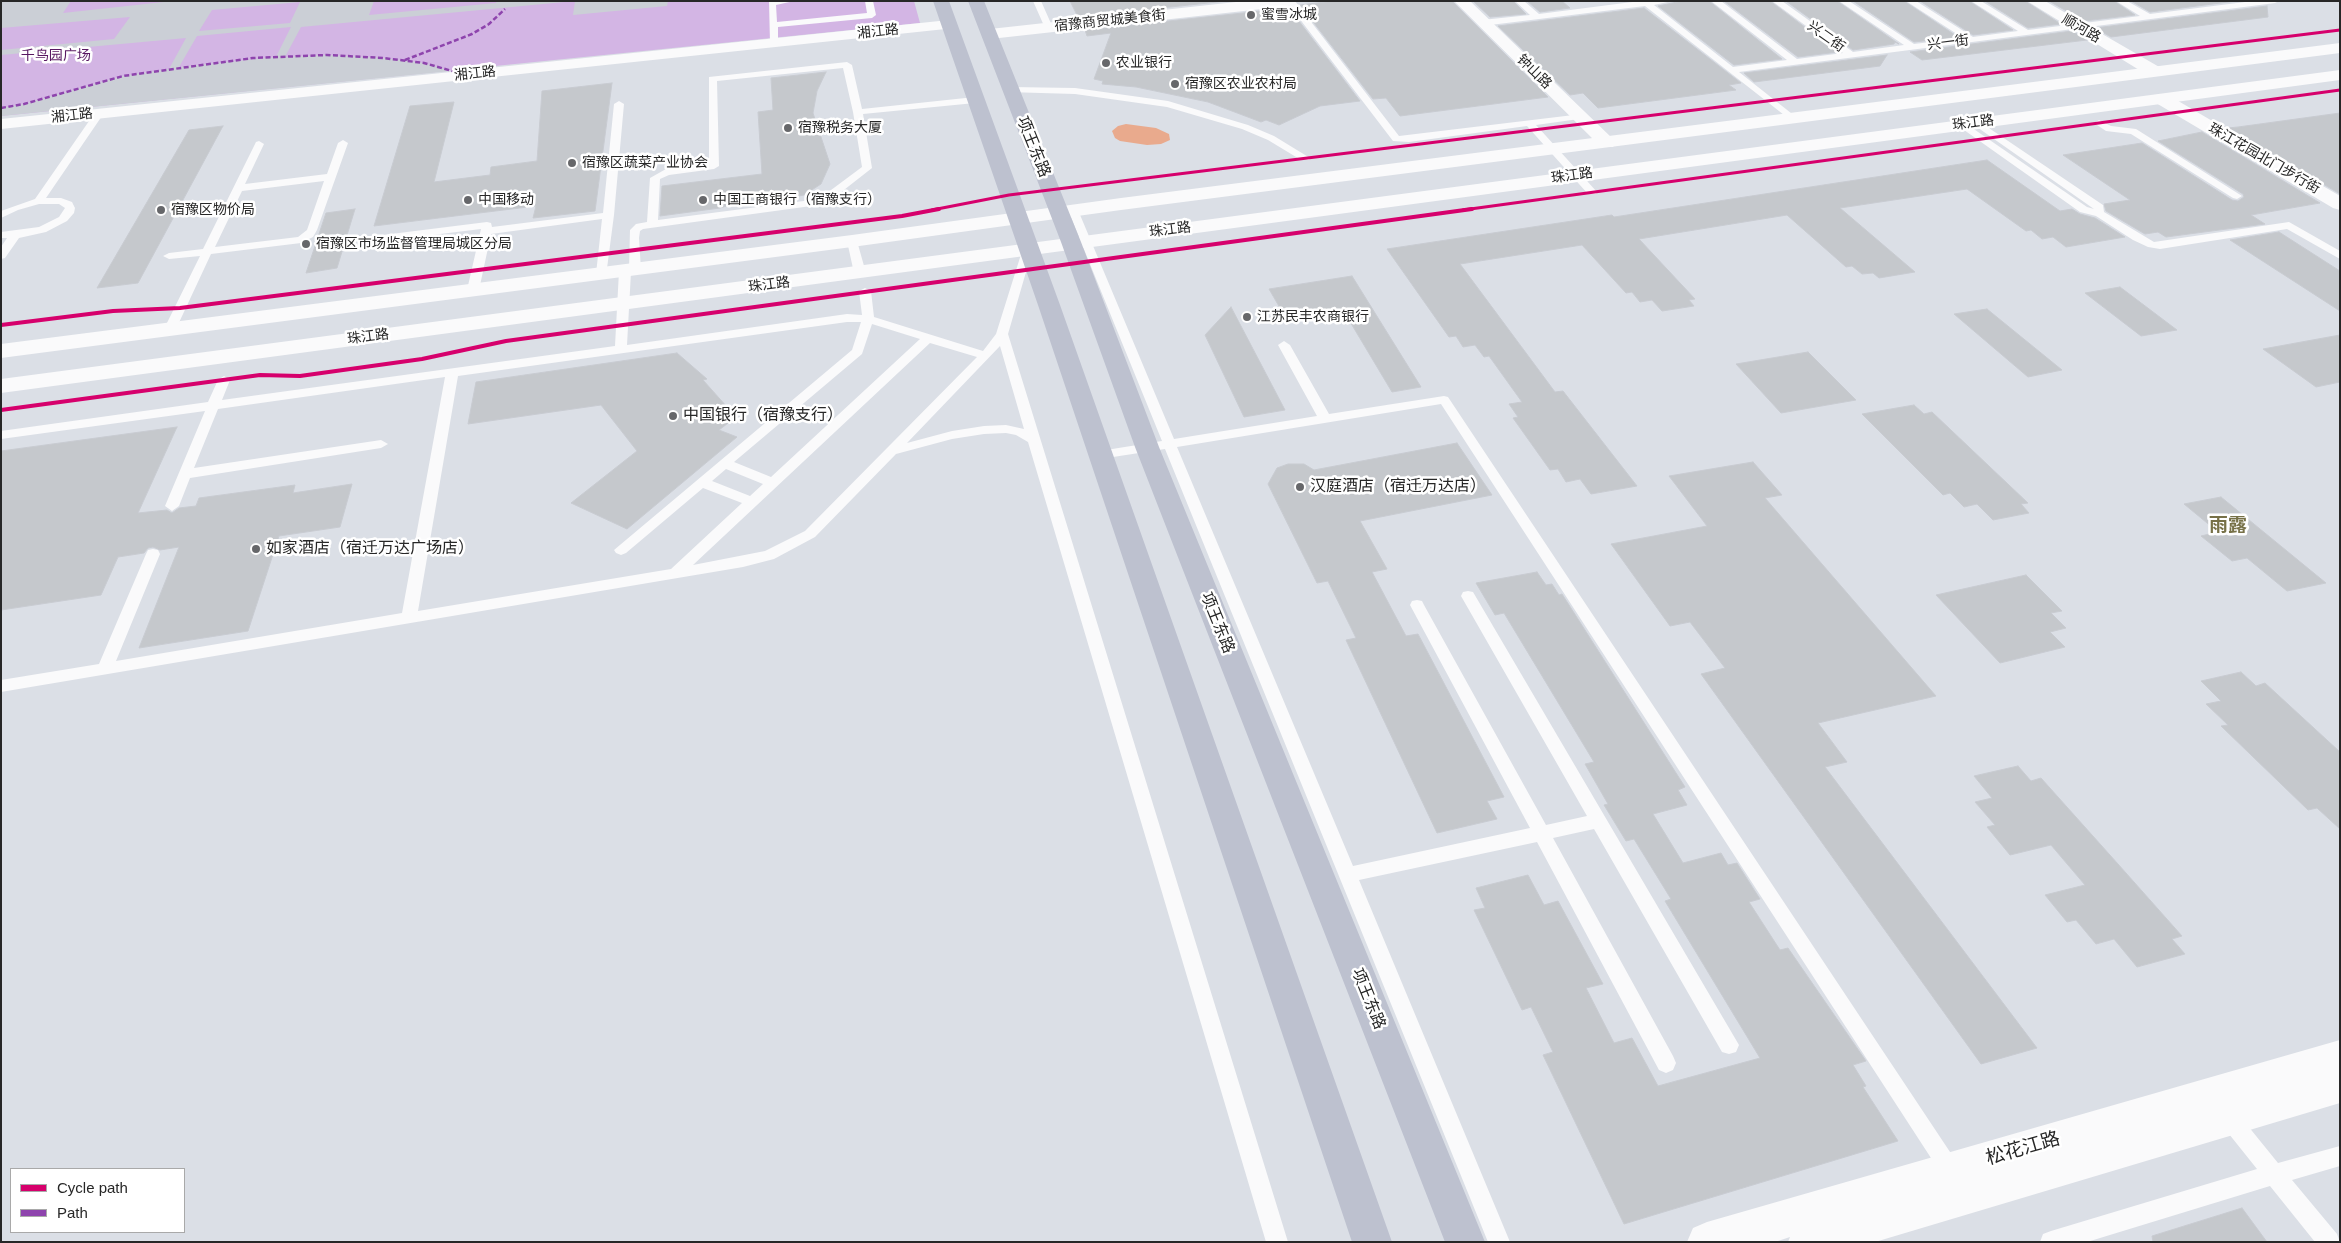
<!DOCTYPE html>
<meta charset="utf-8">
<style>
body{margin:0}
#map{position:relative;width:2341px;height:1243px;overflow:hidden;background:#dbdfe6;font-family:Helvetica,sans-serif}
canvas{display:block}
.frame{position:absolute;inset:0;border:2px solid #272727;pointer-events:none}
.legend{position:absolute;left:10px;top:1168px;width:175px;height:65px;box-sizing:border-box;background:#fff;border:1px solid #a9a9a9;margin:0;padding:6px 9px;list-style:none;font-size:15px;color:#272727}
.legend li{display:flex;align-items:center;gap:10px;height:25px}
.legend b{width:25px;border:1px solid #a9a9a9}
</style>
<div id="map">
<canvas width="2341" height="1243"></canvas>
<div class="frame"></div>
<ul class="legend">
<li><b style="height:6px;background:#d6006c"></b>Cycle path</li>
<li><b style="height:6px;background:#8e44ad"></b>Path</li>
</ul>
</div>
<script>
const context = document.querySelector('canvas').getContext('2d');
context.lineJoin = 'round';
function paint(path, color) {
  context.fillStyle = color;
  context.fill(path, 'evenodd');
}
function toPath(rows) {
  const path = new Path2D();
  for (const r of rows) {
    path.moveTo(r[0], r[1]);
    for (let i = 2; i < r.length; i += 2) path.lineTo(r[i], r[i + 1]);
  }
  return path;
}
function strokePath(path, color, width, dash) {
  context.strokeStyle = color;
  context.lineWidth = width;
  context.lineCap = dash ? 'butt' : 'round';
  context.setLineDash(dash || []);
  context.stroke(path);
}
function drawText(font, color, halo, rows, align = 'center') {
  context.font = font + ' Helvetica,"Noto Sans SC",sans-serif';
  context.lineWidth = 5;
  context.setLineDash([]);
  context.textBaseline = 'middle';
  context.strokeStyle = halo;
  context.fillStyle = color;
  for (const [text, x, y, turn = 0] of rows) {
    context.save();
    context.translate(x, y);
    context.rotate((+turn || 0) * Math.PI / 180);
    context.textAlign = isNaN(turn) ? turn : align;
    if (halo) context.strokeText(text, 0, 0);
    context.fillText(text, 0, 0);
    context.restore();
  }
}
const green = toPath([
 [1,1,914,1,920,23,1,116]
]);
const plaza = toPath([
 [1,1,71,1,63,13,173,1,374,1,369,15,496,3,497,1,668,1,667,6,573,15,575,1,301,27,285,57,327,55,383,58,424,63,450,71,1,116,1,108,24,104,123,76,169,69,186,38,1,55,1,50,114,39,130,17,1,28],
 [300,2,290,23,199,31,212,10],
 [291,27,276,57,179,67,197,36]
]);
const water = toPath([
 [1126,124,1156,128,1169,134,1170,140,1161,144,1147,145,1120,141,1115,138,1112,131,1118,126]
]);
const building = toPath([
 [1070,1,1226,1,1078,17,1070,1],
 [1333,1,1452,1,1548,97,1400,116,1386,98,1373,99,1300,5,1333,1],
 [1473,1,1513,1,1526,14,1490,17,1473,1],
 [1527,1,1562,1,1570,8,1540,12,1527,1],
 [1682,1,1709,1,1782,59,1734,65,1658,6,1682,1],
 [1724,1,1770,1,1838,52,1798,57,1724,1],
 [1786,1,1837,1,1899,44,1895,42,1894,44,1853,50,1786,1],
 [1853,1,1904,1,1958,37,1914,42,1853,1],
 [1920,1,1969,1,2013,30,1973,35,1920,1],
 [1985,1,2025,1,2061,24,2028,28,1985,1],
 [2049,1,2114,1,2135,15,2084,21,2049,1],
 [2131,1,2236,1,2150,12,2131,1],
 [2267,6,2268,17,2111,37,2095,28,2267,6],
 [1289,8,1360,101,1320,106,1279,125,1266,120,1261,122,1208,102,1136,87,1102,84,1103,81,1094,79,1111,33,1087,36,1085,30,1289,8],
 [1644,8,1741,83,1729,85,1736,90,1598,108,1583,93,1570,95,1498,26,1644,8],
 [2072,31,2087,40,1922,60,1910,52,2072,31],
 [1887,55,1880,66,1754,82,1744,73,1887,55],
 [826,72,817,91,813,113,830,164,821,184,804,195,778,200,778,203,750,206,749,199,720,208,660,216,662,186,762,174,758,112,773,110,771,78,826,72],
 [612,83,595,211,533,218,536,206,374,226,410,106,454,102,434,182,490,175,491,167,537,161,542,91,612,83],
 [2340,113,2340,194,2228,128,2238,127,2340,113],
 [223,126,138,283,97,288,189,130,223,126],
 [2202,132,2320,203,2251,215,2265,224,2166,237,2158,232,2145,234,2106,211,2104,204,2130,200,2063,155,2142,143,2232,200,2238,201,2244,197,2243,194,2158,141,2202,132],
 [1987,160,2060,211,2072,209,2080,214,2095,218,2125,237,2066,247,2053,237,2042,239,2031,230,2026,231,1967,189,1840,208,1915,272,1879,278,1873,273,1862,274,1852,266,1846,267,1787,215,1639,239,1695,299,1689,300,1694,306,1662,311,1652,300,1640,302,1632,292,1626,293,1582,245,1460,264,1555,392,1563,391,1637,486,1591,494,1580,479,1566,482,1558,469,1550,470,1513,418,1518,417,1509,404,1522,402,1489,356,1484,357,1475,345,1463,347,1456,336,1449,337,1387,249,1612,215,1614,217,1987,160],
 [355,209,337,268,306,273,326,213,355,209],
 [2279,232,2340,271,2340,311,2230,240,2279,232],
 [1352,276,1421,387,1392,392,1343,310,1287,320,1269,289,1352,276],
 [2120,287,2177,330,2141,336,2085,293,2120,287],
 [1231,307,1285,410,1244,417,1205,335,1231,307],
 [1987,309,2062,370,2028,377,1954,314,1987,309],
 [2340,335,2340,382,2316,387,2263,349,2340,335],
 [1808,352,1856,400,1781,413,1736,364,1808,352],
 [677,353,707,379,703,380,736,417,719,430,737,437,627,529,571,503,637,451,601,405,468,424,476,382,677,353],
 [1914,405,1924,414,1932,412,2028,503,2021,504,2029,513,1993,520,1977,504,1964,507,1950,493,1943,495,1862,414,1914,405],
 [177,427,138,513,167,510,172,513,179,508,196,506,199,498,295,485,293,493,352,484,340,527,279,536,248,631,139,648,179,547,160,550,153,547,148,548,144,553,118,557,101,595,1,610,1,451,177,427],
 [1457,443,1492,495,1360,521,1387,569,1372,572,1406,636,1418,634,1504,797,1487,801,1497,819,1437,833,1346,640,1356,638,1328,581,1317,583,1268,484,1277,468,1288,464,1304,464,1314,470,1457,443],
 [1753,462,1782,495,1765,498,1936,696,1818,723,1847,762,1825,767,2037,1048,1981,1064,1701,674,1725,668,1690,622,1670,626,1611,544,1707,526,1669,476,1753,462],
 [2221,497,2326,583,2287,591,2247,558,2232,561,2201,536,2218,532,2184,504,2221,497],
 [1537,572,1546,585,1552,584,1559,595,1562,594,1685,787,1678,790,1687,805,1653,814,1683,863,1721,853,1728,865,1737,863,1760,899,1749,902,1780,950,1788,948,1866,1061,1853,1065,1866,1086,1863,1087,1898,1141,1624,1224,1543,1055,1553,1052,1531,1007,1522,1010,1474,910,1485,908,1476,888,1528,875,1544,905,1558,901,1603,984,1586,988,1614,1043,1632,1038,1658,1086,1760,1058,1665,901,1671,899,1634,839,1626,841,1604,805,1608,804,1585,764,1594,762,1504,613,1495,615,1476,583,1537,572],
 [2026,575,2062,611,2051,613,2066,628,2050,632,2065,647,2000,663,1936,595,2026,575],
 [2241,672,2256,686,2265,683,2340,752,2340,829,2317,808,2308,810,2221,726,2228,725,2206,704,2221,701,2201,681,2241,672],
 [2018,766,2031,781,2041,778,2118,864,2182,936,2172,939,2185,954,2137,967,2114,939,2096,944,2076,920,2067,922,2045,895,2085,885,2051,845,2010,855,1987,827,1995,825,1975,802,1992,798,1974,776,2018,766],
 [2242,1208,2267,1242,2153,1242,2152,1236,2242,1208]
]);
const service = toPath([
 [769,1,794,1,776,5,777,22,867,13,865,1,873,1,876,15,872,18,778,27,778,43,774,46,770,43,769,1],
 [1033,1,1041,1,1053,28,1052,30,1045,28,1033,1],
 [1286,1,1295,1,1399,136,1582,114,1584,116,1579,119,1536,125,1597,192,1596,194,1588,194,1527,126,1409,142,1393,141,1286,1],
 [1515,1,1524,1,1539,14,1640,1,1672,1,1654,5,1733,67,1787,60,1711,1,1721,1,1797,59,1843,53,1772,1,1782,1,1853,52,1904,45,1839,1,1849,1,1914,44,1963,38,1906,1,1916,1,1973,37,2018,31,1971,1,1981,1,2028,30,2140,16,2116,1,2127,1,2150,14,2253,1,2279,1,2275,3,1739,72,1796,117,1796,121,1793,122,1645,6,1482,26,1478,23,1482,20,1530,15,1515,1],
 [847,62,852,65,862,109,975,97,980,100,975,103,863,114,872,168,826,204,643,229,640,231,639,238,641,270,635,273,631,272,627,345,847,314,862,315,859,291,865,288,871,291,874,317,983,351,996,334,1023,248,1028,245,1032,246,1033,248,1008,334,1288,1242,1266,1242,1028,442,1016,435,1006,433,984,434,952,439,896,454,815,537,774,559,743,567,1,692,1,680,99,664,146,554,148,550,153,549,158,550,160,554,116,661,402,613,445,377,218,409,194,468,381,440,388,444,381,448,190,478,179,506,172,511,165,506,205,411,1,439,1,431,208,402,218,380,224,376,230,380,222,400,615,346,619,271,625,268,629,269,630,230,636,224,647,222,650,178,666,169,709,164,709,77,847,62],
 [843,68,853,112,862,167,819,199,658,220,660,179,669,175,714,169,719,166,717,81,843,68],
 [847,322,861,322,852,350,614,550,616,553,621,555,626,553,703,488,742,503,671,569,418,611,458,376,847,322],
 [872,324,920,339,771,477,734,462,862,354,872,324],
 [930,343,977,357,805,531,765,551,693,565,930,343],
 [1000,346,1024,429,1006,425,984,426,952,431,907,443,1000,346],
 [726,469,763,484,750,496,712,481,726,469],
 [1010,87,1075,88,1168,101,1248,125,1274,136,1310,158,1309,160,1301,160,1268,140,1242,129,1167,107,1075,94,1007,92,1007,88,1010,87],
 [619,101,624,104,614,215,606,276,598,276,596,274,602,219,491,234,479,290,473,293,467,290,481,229,375,242,370,239,375,236,487,222,491,223,492,227,603,213,614,104,619,101],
 [99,110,104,113,46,198,61,198,72,202,75,208,74,213,67,221,46,232,19,238,5,258,1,259,1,247,7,238,1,238,1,232,39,227,59,217,65,208,59,204,39,204,18,210,1,218,1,211,35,199,96,111,99,110],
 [1977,120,2103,205,2104,212,2154,242,2289,222,2340,251,2340,259,2287,229,2160,249,2148,247,2133,240,2096,216,2080,212,1957,125,1959,123,1965,123,2087,207,2094,209,1974,125,1974,121,1977,120],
 [2099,120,2111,126,2136,129,2242,196,2237,199,2233,198,2131,134,2106,131,2094,123,2099,120],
 [343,140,348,143,317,230,313,237,301,243,211,254,176,329,174,332,166,332,164,329,200,256,169,259,163,256,169,253,203,249,256,142,259,141,264,144,245,184,327,174,338,143,343,140],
 [324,181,307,230,298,237,215,247,242,191,324,181],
 [1073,207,1078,210,1174,439,1317,416,1278,345,1284,341,1290,345,1329,414,1444,396,1448,397,1958,1164,1961,1171,1958,1178,1951,1181,1944,1178,1441,404,1177,447,1353,866,1530,828,1410,605,1412,601,1417,600,1422,601,1424,605,1546,825,1587,816,1461,596,1463,592,1468,591,1473,592,1739,1045,1736,1052,1729,1054,1722,1052,1594,829,1553,838,1673,1056,1676,1063,1673,1070,1666,1073,1659,1070,1537,842,1359,880,1510,1242,1488,1242,1165,449,1100,459,1093,455,1100,451,1162,441,1068,210,1073,207],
 [852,238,857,241,866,273,864,275,856,275,854,273,847,241,852,238],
 [2228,1107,2235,1110,2278,1163,2340,1146,2340,1166,2292,1180,2337,1234,2340,1242,2315,1242,2270,1186,2087,1242,2040,1242,2043,1234,2051,1231,2257,1169,2221,1124,2218,1117,2221,1110,2228,1107]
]);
const minor = toPath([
 [1245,1,1296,1,1289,6,990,39,984,37,982,34,984,31,990,29,1245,1],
 [1454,1,1470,1,1613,139,1616,143,1613,147,1601,147,1454,1],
 [2027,1,2045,1,2161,68,2163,72,2161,76,2149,76,2027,1],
 [949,20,955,22,957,25,955,28,1,129,1,119,949,20],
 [2162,94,2168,95,2340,196,2340,210,2333,208,2156,103,2153,99,2156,95,2162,94],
 [2340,1040,2340,1103,1875,1242,1788,1242,1790,1237,1775,1242,1687,1242,1693,1228,1707,1222,2340,1040]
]);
const tertiary = toPath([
 [2340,43,2340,53,1121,210,852,247,1,358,1,344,852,235,1121,198,2340,43],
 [2340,70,2340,80,1,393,1,379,2340,70]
]);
const primary = toPath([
 [933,1,949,1,1060,305,1392,1242,1352,1242,1038,305,933,1],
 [968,1,984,1,1081,242,1159,447,1485,1242,1445,1242,1135,447,1061,242,968,1]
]);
const quiet = toPath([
 [405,60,472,34,489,24,505,9],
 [1,108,24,104,123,76,253,58,327,55,383,58,424,63,466,75]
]);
const cyclewayFar1 = toPath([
 [932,210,1009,195,2340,30],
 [1463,210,2340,90]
]);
const cycleway = toPath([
 [1,325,113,311,180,308,902,216,939,209],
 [1,410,260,375,300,376,422,359,506,341,1472,209]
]);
const markers = [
 [1251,15,5,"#66676a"],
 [1106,63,5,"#66676a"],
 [1175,84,5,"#66676a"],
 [788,128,5,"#66676a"],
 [572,163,5,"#66676a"],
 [468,200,5,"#66676a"],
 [703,200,5,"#66676a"],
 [161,210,5,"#66676a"],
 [306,244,5,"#66676a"],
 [1247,317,5,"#66676a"],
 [673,416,5,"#66676a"],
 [1300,487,5,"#66676a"],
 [256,549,5,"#66676a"]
];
const farPoinames = [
 ["蜜雪冰城",1261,15],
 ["农业银行",1116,63],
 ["宿豫区农业农村局",1185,84],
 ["宿豫税务大厦",798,128],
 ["宿豫区蔬菜产业协会",582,163],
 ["中国移动",478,200],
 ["中国工商银行（宿豫支行）",713,200],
 ["宿豫区物价局",171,210],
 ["宿豫区市场监督管理局城区分局",316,244],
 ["江苏民丰农商银行",1257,317]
];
const farStreetnames = [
 ["宿豫商贸城美食街",1110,21,-6],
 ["顺河路",2081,29,30],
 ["湘江路",878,32,-6],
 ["兴二街",1826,37,35],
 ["兴一街",1948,43,-7],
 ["钟山路",1534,72,44],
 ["湘江路",475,74,-6],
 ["湘江路",72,116,-6],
 ["珠江路",1973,123,-7],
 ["珠江花园北门步行街",2264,159,30],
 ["珠江路",1572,176,-8],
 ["珠江路",1170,230,-7],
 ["珠江路",769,285,-7],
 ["珠江路",368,337,-7]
];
const farParknames = [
 ["千鸟园广场",56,56]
];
const streetNames = [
 ["项王东路",1033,147,68],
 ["项王东路",1217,623,68],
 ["项王东路",1368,999,68]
];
const poiNames = [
 ["中国银行（宿豫支行）",683,416],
 ["汉庭酒店（宿迁万达店）",1310,487],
 ["如家酒店（宿迁万达广场店）",266,549]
];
const quarterNames = [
 ["雨露",2228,526]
];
const nearStreetnames = [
 ["松花江路",2023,1149,-16]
];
paint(green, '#d3b5e4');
paint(plaza, '#cbcfd6');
paint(water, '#e9aa8d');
paint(building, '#c5c8cc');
strokePath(building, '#c8cbd1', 1);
paint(service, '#fafafb');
paint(minor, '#fafafb');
paint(tertiary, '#fafafb');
paint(primary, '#bdc1cf');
strokePath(quiet, '#8e44ad', 2.5, [5, 2.5]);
strokePath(cyclewayFar1, '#d6006c', 3);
strokePath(cycleway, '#d6006c', 4);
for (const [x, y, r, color] of markers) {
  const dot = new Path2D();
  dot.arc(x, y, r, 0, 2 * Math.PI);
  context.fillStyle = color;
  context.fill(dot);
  strokePath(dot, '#fff', 2);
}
drawText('14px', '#272727', '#fff', farPoinames, 'left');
drawText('14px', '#272727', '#fff', farStreetnames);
drawText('14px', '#581862', '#fff', farParknames);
drawText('16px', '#272727', '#fff', streetNames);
drawText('16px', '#272727', '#fff', poiNames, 'left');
drawText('bold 19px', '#777147', '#fff', quarterNames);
drawText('19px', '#272727', '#fff', nearStreetnames);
</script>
